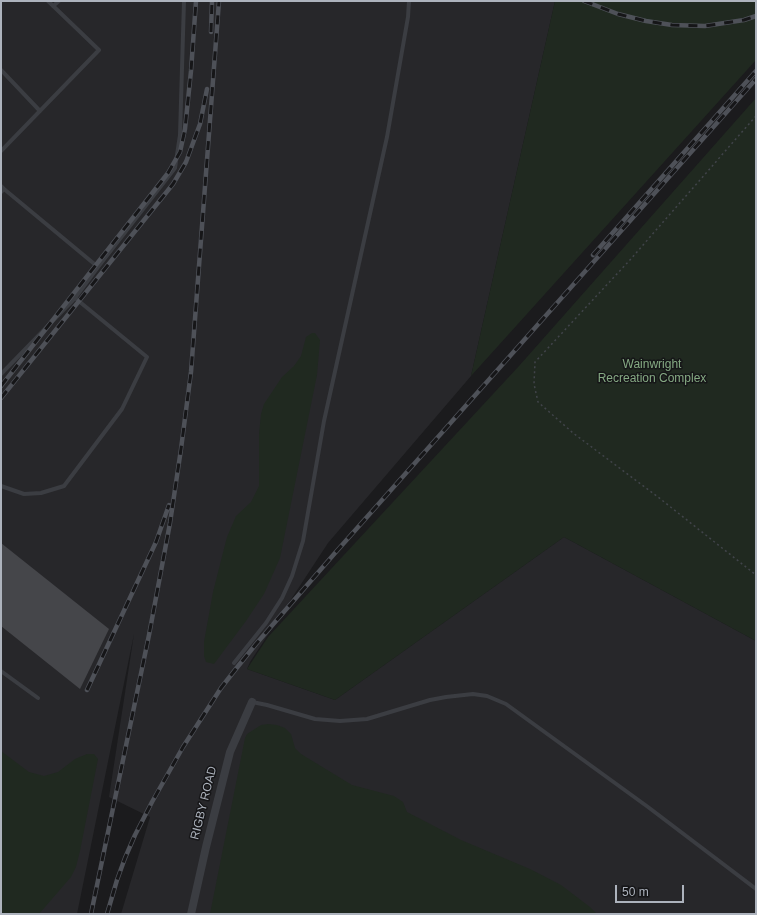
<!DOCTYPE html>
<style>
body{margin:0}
#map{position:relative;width:757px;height:915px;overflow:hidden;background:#1b1b1d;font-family:Helvetica,sans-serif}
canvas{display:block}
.frame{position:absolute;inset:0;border:2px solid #adb3bd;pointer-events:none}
.scale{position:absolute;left:615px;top:885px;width:69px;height:18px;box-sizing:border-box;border:2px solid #adb3bd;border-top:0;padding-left:5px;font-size:12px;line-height:14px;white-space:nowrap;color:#adb3bd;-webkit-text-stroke:3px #161618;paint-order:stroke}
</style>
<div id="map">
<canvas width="757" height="915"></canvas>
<div class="frame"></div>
<div class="scale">50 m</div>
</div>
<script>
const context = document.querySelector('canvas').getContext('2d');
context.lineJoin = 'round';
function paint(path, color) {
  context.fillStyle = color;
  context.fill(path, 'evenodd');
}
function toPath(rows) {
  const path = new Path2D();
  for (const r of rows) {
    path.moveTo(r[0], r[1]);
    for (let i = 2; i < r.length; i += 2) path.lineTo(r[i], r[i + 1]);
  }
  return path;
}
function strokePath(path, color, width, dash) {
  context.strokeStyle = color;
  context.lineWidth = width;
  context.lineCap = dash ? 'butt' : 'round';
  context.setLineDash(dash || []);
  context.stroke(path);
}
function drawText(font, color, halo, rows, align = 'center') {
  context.font = font + ' Helvetica,sans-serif';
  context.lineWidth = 3;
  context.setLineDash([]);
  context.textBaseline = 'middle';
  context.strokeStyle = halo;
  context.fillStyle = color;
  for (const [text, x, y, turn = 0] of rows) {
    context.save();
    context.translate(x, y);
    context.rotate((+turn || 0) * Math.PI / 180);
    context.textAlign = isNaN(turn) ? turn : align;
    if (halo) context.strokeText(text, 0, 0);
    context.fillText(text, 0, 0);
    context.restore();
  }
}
const built = toPath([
 [1,1,555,1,471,376,328,543,250,662,247,669,335,700,564,537,756,641,756,914,121,914,150,817,109,797,134,634,77,914,1,914]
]);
const green = toPath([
 [555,1,756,1,756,60,471,376],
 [756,98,756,641,564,537,335,700,247,669,268,637,519,366],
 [312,333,315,333,320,340,317,375,280,558,264,594,246,621,214,664,206,662,204,656,204,642,213,592,227,537,236,516,251,502,259,486,259,434,261,414,264,404,282,377,294,366,301,356,306,337],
 [268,724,277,725,285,728,291,734,295,748,301,754,352,785,394,796,403,802,407,812,461,840,530,869,561,885,590,907,597,914,210,914,245,738,247,734,261,725],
 [1,751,29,772,44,776,58,772,75,759,87,754,94,754,98,759,80,851,76,867,71,877,39,914,1,914]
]);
const building = toPath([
 [1,543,109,629,80,689,1,626]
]);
const path = toPath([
 [756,116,629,261,535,362,534,384,538,402,573,433,658,497,756,575]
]);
const service = toPath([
 [53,6,59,1],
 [1,70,40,111],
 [1,151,99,50,48,1],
 [1,186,4,189,1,192],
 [98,267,175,168,180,135,184,1],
 [1,374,75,298,98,267,4,189],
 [1,486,24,494,41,493,64,486,122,409,147,357,75,298],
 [234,663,266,623,282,598,292,576,303,541,324,421,387,137,408,17,409,1],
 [1,671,38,698],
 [252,702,267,705,315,719,340,721,367,719,430,700,446,697,473,694,487,696,506,704,648,807,756,889]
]);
const minor = toPath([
 [191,914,206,847,230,752,252,702]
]);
const rail = toPath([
 [584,1,618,14,646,21,672,25,705,26,744,20,756,16],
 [211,32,212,1],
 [593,255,756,71],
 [1,386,168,173,180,152,185,129,191,71,196,1],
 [1,398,173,184,186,162,200,124,207,89],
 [87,690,156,542,169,505],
 [91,914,149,635,170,523,181,449,191,372,219,1],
 [107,914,117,880,125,858,135,835,152,802,183,747,221,688,235,670,256,644,335,553,756,79]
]);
const parkNames = [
 ["Wainwright",652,365],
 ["Recreation Complex",652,379]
];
const streetNames = [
 ["RIGBY ROAD",204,803,-76]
];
paint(built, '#27272a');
paint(green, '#202920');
paint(building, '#45464a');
strokePath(path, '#41444a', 1.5, [2, 3]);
strokePath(service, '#3b3d42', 4);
strokePath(minor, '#3b3d42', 8);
strokePath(rail, '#4e5158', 4.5);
strokePath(rail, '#161618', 3, [9]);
drawText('12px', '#85a983', '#161618', parkNames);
drawText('12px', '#adb3bd', '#161618', streetNames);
</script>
